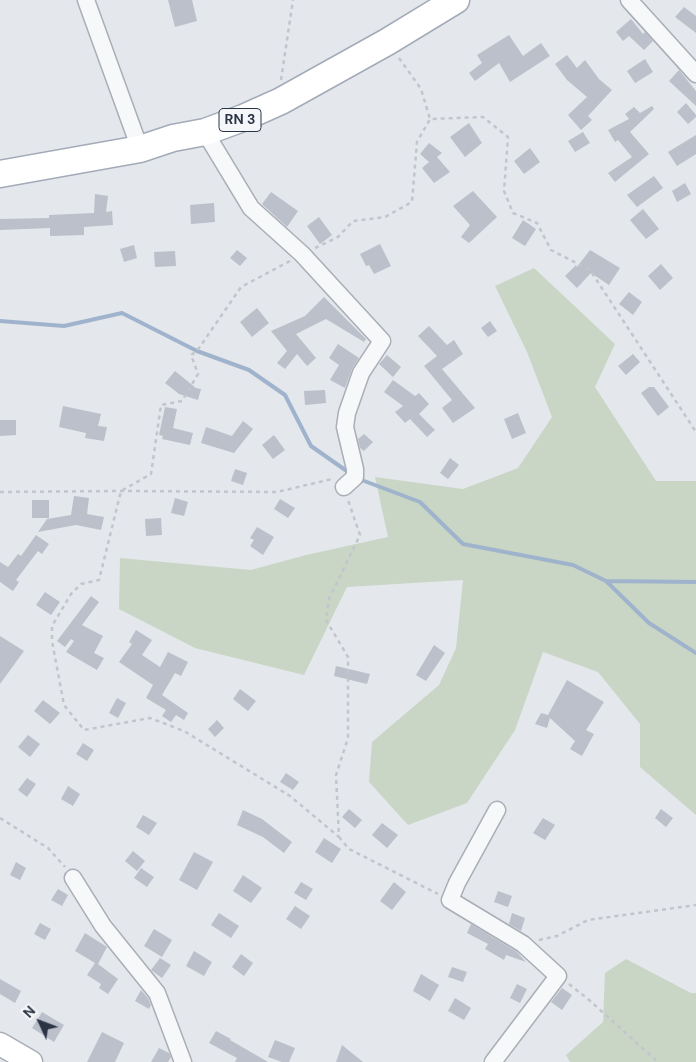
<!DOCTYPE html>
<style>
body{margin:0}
#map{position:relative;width:696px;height:1062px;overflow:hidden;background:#e4e7ec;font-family:"DM Sans",sans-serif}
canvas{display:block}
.north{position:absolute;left:15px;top:997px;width:50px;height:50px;-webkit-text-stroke:4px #f4f6f9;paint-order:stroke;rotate:313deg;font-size:14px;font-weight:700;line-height:20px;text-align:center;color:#2b3445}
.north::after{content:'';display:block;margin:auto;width:18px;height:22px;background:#2b3445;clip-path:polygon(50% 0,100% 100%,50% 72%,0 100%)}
</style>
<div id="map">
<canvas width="696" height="1062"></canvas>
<div class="north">N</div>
</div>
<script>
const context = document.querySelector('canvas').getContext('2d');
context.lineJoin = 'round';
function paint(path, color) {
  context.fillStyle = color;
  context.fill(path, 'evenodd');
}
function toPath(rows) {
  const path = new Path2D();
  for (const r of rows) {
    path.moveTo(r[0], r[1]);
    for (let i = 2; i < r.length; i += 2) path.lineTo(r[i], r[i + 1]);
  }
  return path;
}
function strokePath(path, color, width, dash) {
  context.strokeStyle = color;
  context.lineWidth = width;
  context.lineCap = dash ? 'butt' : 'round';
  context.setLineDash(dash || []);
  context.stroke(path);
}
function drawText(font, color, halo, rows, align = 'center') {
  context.font = font + ' "DM Sans",sans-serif';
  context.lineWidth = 4.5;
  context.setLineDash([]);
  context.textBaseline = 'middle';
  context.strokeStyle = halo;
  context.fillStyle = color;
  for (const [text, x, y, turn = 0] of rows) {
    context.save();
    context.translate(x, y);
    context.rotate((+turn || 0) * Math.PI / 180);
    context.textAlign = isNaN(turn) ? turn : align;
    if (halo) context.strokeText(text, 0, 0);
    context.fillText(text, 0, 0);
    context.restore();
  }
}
const green = toPath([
 [534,268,615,344,595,387,656,481,696,481,696,815,640,767,640,724,598,672,543,652,515,730,467,803,408,825,369,782,372,742,439,685,456,648,463,580,347,587,304,675,195,648,119,609,120,558,251,570,306,555,388,537,375,477,463,489,518,468,552,417,527,352,495,286],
 [626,959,691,993,696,993,696,1062,570,1062,566,1055,603,1022,605,973]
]);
const stream = toPath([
 [0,321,64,326,122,313,197,351,249,370,285,395,311,446,351,474],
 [359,479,420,502,463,544,573,565,606,581,696,582],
 [606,581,649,623,696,653]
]);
const building = toPath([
 [168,0,192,0,197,21,175,27],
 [684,7,696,16,696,33,675,17],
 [631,19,643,34,645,32,653,41,644,50,629,36,623,41,616,32],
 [509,35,523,56,541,43,550,56,510,82,499,63,475,81,469,73,482,63,477,55],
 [567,55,577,68,585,60,599,79,612,90,588,116,592,120,581,130,568,115,587,97,567,80,555,64],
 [645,59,653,72,635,83,627,71],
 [679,70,696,91,696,106,669,81],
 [686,103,696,115,696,117,688,124,677,112],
 [652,106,654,109,630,132,649,154,615,182,608,173,632,157,618,140,615,142,608,130,629,119,625,114,634,107,640,113],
 [469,123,482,143,465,157,450,137],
 [583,132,590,143,575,152,568,141],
 [696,135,696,154,677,166,668,152],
 [429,143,442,153,437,157,450,172,434,183,422,168,429,162,420,154],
 [530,148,540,162,524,174,514,161],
 [654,176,663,188,637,207,627,195],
 [685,183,691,194,677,202,672,191],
 [473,191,497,217,469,243,461,237,470,225,453,206],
 [271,192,298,211,287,227,262,204],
 [95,194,108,196,106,212,112,211,113,225,84,227,84,235,50,236,50,228,0,230,0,219,49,218,49,215,94,213],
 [214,203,215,222,191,224,190,205],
 [643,209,659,229,646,239,630,220],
 [319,217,332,235,320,244,307,226],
 [523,220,536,229,525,246,512,238],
 [380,244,391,266,374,274,369,265,366,266,360,254],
 [134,245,137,258,124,262,120,249],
 [237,250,247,258,240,266,230,258],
 [590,250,620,268,609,285,591,273,577,288,565,276,576,265,577,267],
 [175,251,176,266,155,267,154,252],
 [661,264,673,278,660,290,648,276],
 [629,292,642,302,633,315,619,304],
 [324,297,366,339,364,342,326,319,296,334,316,358,307,366,297,354,285,369,277,363,287,351,271,331,305,316],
 [257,308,269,323,252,337,240,322],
 [490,321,497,331,488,337,481,328],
 [429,326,447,345,454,340,463,354,442,369,475,408,453,423,442,408,452,400,424,366,437,356,418,336],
 [338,344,359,358,352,369,345,388,330,380,339,365,329,358],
 [633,354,640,362,626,375,618,366],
 [387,355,401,367,393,377,379,364],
 [175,371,196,388,201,389,198,400,179,394,165,383],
 [393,380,415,396,419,393,429,404,419,414,435,430,427,437,410,419,405,423,395,412,403,406,384,392],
 [649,387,654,387,669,407,658,416,641,393],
 [325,390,326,403,305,405,304,391],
 [63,406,101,414,98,426,107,427,104,441,85,438,86,433,59,427],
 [165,407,177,409,173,428,193,433,190,445,162,439,163,436,159,435],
 [518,413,526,433,512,439,504,419],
 [0,420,16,420,16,435,0,436],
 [243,421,253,429,234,453,201,443,206,427,232,436],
 [364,434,373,442,364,451,360,448,358,439],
 [274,435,285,450,273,459,262,445],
 [450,458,459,465,448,479,440,473],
 [235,469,247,473,243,485,231,481],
 [74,496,89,498,87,514,104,517,101,530,76,525,38,532,47,519,71,515],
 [175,498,188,502,184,516,171,513],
 [280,499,295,508,288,518,274,509],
 [32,500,49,500,49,518,32,518],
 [161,518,162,535,146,536,145,519],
 [257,527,274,537,263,555,250,546,254,540,250,538],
 [36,535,49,544,42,554,38,551,16,580,19,582,13,591,0,582,0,562,8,567,18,554,21,556],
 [45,592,60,602,51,615,36,605],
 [91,596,99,602,82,625,103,636,94,653,104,658,97,670,66,652,74,641,71,639,65,647,57,641],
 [136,630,152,640,142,655,160,667,168,652,188,662,181,676,175,673,162,695,188,713,184,720,176,715,171,722,162,716,166,710,146,698,153,685,119,662,132,644,129,642],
 [0,636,24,651,0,684],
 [434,645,445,653,426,681,416,675],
 [336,666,370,674,367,684,334,676],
 [567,680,604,702,586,730,594,734,582,756,570,749,575,741,550,718,547,728,535,724,541,713,548,715],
 [240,689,256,701,248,711,233,699],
 [117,698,126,703,118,718,109,713],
 [43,700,60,713,50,724,34,711],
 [217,720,224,728,215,737,208,729],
 [28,735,40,744,30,757,18,747],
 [83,743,94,750,87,761,76,754],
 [286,773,299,782,293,790,280,782],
 [27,778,36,784,27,797,18,790],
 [68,786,80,794,73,806,61,799],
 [349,809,362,820,355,828,342,817],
 [661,809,673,818,666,827,655,818],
 [243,810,262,819,292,842,284,853,263,837,237,825],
 [143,815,157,823,149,835,136,827],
 [543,818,555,825,545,840,533,833],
 [382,823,398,835,387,848,372,835],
 [324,838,341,849,332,863,315,852],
 [133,851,145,861,137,871,125,861],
 [194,852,213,862,197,890,179,880],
 [16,862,26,868,20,880,10,875],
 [141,868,154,877,147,887,134,878],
 [243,875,262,888,251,903,233,891],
 [301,882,313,889,306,900,294,893],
 [394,882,406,892,392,910,380,901],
 [58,889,68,895,62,906,51,900],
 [498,891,512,896,508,907,494,902],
 [295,906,310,916,301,929,286,919],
 [219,913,239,926,231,938,211,925],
 [512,913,525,918,521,931,509,924],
 [40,923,51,929,45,940,34,934],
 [471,924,517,952,526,962,506,955,504,960,485,949,488,944,467,933],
 [154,929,172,940,162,957,144,946],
 [85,933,107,947,98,964,118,979,108,994,99,988,101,984,87,975,95,963,75,951],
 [194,951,212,962,204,976,186,966],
 [241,954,253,963,244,976,232,967],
 [160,958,171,965,162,978,151,970],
 [452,967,467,972,463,982,448,977],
 [421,974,439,985,430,1001,413,991],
 [0,979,21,991,15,1003,0,994],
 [517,984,527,989,520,1003,510,998],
 [562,988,572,995,562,1010,551,1002],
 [141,990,148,998,151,1005,149,1009,135,1001],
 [455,998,471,1008,464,1020,448,1011],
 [42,1012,64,1025,54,1042,32,1028],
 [216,1031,231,1039,230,1040,268,1062,235,1062,237,1058,209,1043],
 [102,1032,124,1043,115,1062,87,1062],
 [275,1040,295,1048,289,1062,282,1062,268,1057],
 [342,1045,363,1062,336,1062],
 [159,1048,169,1053,171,1057,168,1062,151,1062]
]);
const path = toPath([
 [399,58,421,89,430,119,483,117,508,137,504,191,513,213,537,223,551,250,590,270,696,432],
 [281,80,293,0],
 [315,248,338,237,353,221,385,217,412,202,417,142,430,119],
 [290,261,241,287,197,351,191,355,198,374,182,401,161,405,151,474,121,491,99,580,81,584,71,594,52,626,52,641,64,705,84,730,150,718,184,731,290,796,339,837,336,775,348,738,348,657,326,620,329,599,360,535,348,500],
 [0,492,121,491,277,492,332,479],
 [0,818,48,848,65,867],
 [339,837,349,849,438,894],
 [539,940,557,936,588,920,696,905],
 [569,984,588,999,658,1062]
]);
const minor = toPath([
 [86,0,140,149],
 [629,0,696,74],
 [205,132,251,208,302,254,382,341,361,373,347,413,345,427,355,469,355,477,344,487],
 [73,878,103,926,157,993,183,1062],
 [493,1062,558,976,523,944,450,900,457,883,497,810]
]);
const secondary = toPath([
 [0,1044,31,1062]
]);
const primary = toPath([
 [0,174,140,149,173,138,205,132,243,118,281,101,387,42,456,0]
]);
const shields = [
 [240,120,42]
];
const shieldNames = [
 ["RN 3",240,120]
];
paint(green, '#c9d6c5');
strokePath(stream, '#9fb4cc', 4);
paint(building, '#bbc0ca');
strokePath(minor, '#a9aeb7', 19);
strokePath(secondary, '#a9aeb7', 25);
strokePath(primary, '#a3abb8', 29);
strokePath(path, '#c2c5cb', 2.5, [4, 4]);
strokePath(minor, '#f7f8fa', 16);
strokePath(secondary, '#fff', 22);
strokePath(primary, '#fff', 26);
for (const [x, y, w] of shields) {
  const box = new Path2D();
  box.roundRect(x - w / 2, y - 11.5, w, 23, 4);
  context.fillStyle = '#f4f6f9';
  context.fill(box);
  strokePath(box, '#2b3445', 1);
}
drawText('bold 14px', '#2b3445', null, shieldNames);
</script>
